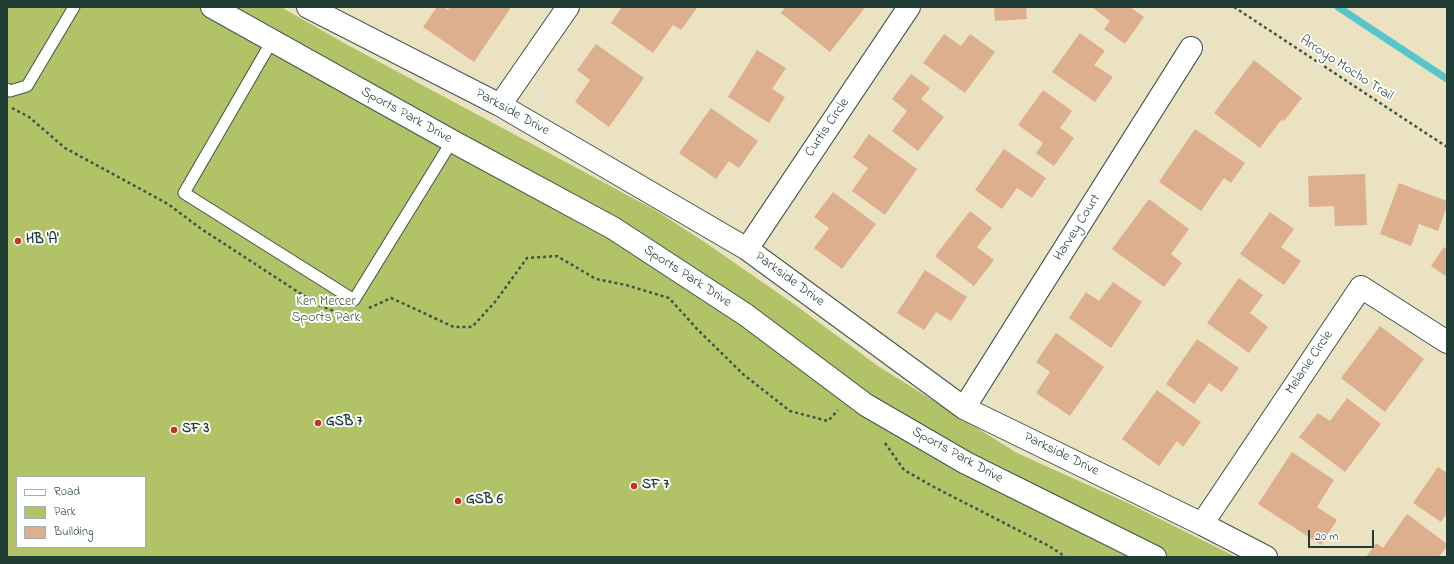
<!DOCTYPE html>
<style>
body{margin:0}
#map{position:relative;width:1454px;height:564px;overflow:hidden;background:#ebe2c2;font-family:"Indie Flower",sans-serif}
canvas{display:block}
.frame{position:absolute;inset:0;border:8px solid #1f3d34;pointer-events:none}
.legend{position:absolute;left:16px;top:476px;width:130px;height:72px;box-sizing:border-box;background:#fff;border:1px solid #a5b1ae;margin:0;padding:5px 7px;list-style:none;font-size:12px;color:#1f3d34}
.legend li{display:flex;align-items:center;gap:8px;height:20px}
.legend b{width:20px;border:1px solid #a5b1ae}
.scale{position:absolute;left:1308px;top:530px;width:66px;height:18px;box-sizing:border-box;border:2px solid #1f3d34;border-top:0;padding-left:5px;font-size:12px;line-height:14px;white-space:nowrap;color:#1f3d34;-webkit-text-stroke:3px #fff;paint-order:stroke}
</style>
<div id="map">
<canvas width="1454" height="564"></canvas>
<div class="frame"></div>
<ul class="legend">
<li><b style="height:5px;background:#fff"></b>Road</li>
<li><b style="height:11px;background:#b1c366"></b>Park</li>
<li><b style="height:11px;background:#ddaf8f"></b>Building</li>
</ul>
<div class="scale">20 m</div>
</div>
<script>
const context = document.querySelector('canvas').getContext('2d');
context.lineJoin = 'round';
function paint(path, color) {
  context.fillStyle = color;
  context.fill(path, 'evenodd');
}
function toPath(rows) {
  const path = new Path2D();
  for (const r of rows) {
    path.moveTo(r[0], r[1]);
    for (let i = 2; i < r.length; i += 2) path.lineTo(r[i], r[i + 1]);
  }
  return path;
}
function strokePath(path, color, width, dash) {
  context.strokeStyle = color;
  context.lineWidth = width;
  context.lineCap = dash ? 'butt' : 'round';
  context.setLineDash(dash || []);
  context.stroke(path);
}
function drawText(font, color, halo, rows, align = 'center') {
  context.font = font + ' "Indie Flower",sans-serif';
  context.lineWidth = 4;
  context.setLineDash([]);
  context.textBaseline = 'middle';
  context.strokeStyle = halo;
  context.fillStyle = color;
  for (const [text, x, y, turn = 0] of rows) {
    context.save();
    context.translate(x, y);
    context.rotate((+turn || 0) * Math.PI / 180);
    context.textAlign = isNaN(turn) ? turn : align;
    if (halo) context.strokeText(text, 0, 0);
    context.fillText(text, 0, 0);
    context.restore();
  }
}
const green = toPath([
 [7,7,281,7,344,43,655,210,706,243,798,307,878,366,1017,453,1130,504,1236,557,7,557],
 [17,477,145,477,145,547,17,547]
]);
const stream = toPath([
 [1338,7,1447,79]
]);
const building = toPath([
 [437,7,443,7,448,10,450,7,506,7,510,9,474,62,423,27],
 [622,7,697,7,697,8,681,30,673,25,653,53,611,23],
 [785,7,862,7,864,9,830,52,781,13],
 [994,7,1026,7,1027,19,995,21],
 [1092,7,1130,7,1144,17,1125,44,1104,29,1110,21],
 [1080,33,1105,51,1094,65,1113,77,1095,102,1052,72],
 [944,34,961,46,970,34,995,52,965,93,923,63],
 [596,44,644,78,609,127,575,102,590,80,577,70],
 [757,50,786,68,772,89,785,97,769,123,728,97],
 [1254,60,1302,98,1284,121,1282,119,1260,148,1214,113],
 [911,74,930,88,921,99,944,117,918,151,892,131,907,111,892,99],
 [1043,90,1072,111,1060,128,1074,138,1054,166,1036,153,1043,143,1018,125],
 [711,108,758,141,739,168,729,161,716,179,679,153],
 [1195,129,1245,163,1231,183,1224,178,1201,211,1159,182],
 [869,134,917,169,885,215,852,191,868,168,853,157],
 [1004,149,1046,178,1032,198,1017,188,1002,209,975,190],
 [1365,174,1367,225,1335,226,1334,206,1309,207,1308,176],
 [1399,183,1447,201,1447,206,1438,231,1419,224,1411,246,1380,234],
 [833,192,876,224,842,269,814,248,829,228,814,217],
 [1149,199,1189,229,1171,254,1182,263,1164,287,1112,249],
 [970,211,992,228,977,247,994,260,974,286,935,256],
 [1270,212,1294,229,1281,247,1301,261,1284,285,1240,254],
 [1444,247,1447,249,1447,277,1431,266],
 [925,270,967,297,951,321,936,312,924,330,897,313],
 [1239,278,1263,295,1250,313,1268,327,1249,353,1207,323],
 [1113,282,1142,302,1111,348,1069,318,1086,292,1099,301],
 [1380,326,1424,359,1385,412,1341,378],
 [1056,333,1104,367,1070,416,1036,393,1050,372,1036,362],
 [1197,339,1239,368,1222,392,1209,383,1194,404,1166,384],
 [1157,390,1201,422,1183,447,1177,441,1159,466,1122,439],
 [1347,398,1381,424,1345,472,1299,437,1318,413,1330,421],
 [1292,452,1334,480,1317,507,1337,520,1321,545,1258,504],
 [1438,467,1447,473,1447,513,1441,522,1413,503],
 [1407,514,1447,544,1447,546,1439,557,1366,557,1376,543,1383,548]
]);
const path = toPath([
 [1234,7,1447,147],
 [12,108,29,117,65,148,168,204,200,228,318,305,342,314],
 [369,308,391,298,454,327,472,327,495,302,527,258,557,256,596,279,626,285,669,298,698,330,744,375,790,411,828,421,838,410],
 [885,443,904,470,934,487,1049,546,1066,557]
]);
const lane = toPath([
 [272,41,184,193,354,300,452,141],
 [7,89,10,91,27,86,74,7]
]);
const street = toPath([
 [212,7,452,141,613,228,746,315,866,405,966,463,1155,557],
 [308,7,500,105,747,249,964,408,1202,524,1266,557],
 [500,105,568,7],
 [747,249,909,7],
 [964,408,1191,48],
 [1202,524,1361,287,1447,342]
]);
const markers = [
 [18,241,4,"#c8321e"],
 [318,423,4,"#c8321e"],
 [174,430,4,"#c8321e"],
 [634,486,4,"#c8321e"],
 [458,501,4,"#c8321e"]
];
const streetNames = [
 ["Arroyo Mocho Trail",1346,69,33],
 ["Parkside Drive",512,113,29],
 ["Sports Park Drive",406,116,29],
 ["Curtis Circle",828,128,-56],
 ["Harvey Court",1078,228,-58],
 ["Sports Park Drive",687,277,33],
 ["Parkside Drive",789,280,36],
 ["Melanie Circle",1310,363,-56],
 ["Parkside Drive",1061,455,26],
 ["Sports Park Drive",957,456,29]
];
const poiNames = [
 ["HB 'A'",26,241],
 ["GSB 7",326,423],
 ["SF 3",182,430],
 ["SF 7",642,486],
 ["GSB 6",466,501]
];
const parkNames = [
 ["Ken Mercer",326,303],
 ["Sports Park",326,319]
];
paint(green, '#b1c366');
strokePath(stream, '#57c5cb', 7);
paint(building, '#ddaf8f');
strokePath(lane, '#3e5649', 13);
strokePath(street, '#3e5649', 24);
strokePath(path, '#3e5649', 2.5, [3, 3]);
strokePath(lane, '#fff', 11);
strokePath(street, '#fff', 22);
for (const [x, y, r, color] of markers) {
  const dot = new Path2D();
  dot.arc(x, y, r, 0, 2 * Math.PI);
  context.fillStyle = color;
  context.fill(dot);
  strokePath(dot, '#fff', 1.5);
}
drawText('14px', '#1f3d34', '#fff', streetNames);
drawText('bold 14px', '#1f3d34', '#fff', poiNames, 'left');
drawText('14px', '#445e40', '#fff', parkNames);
</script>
